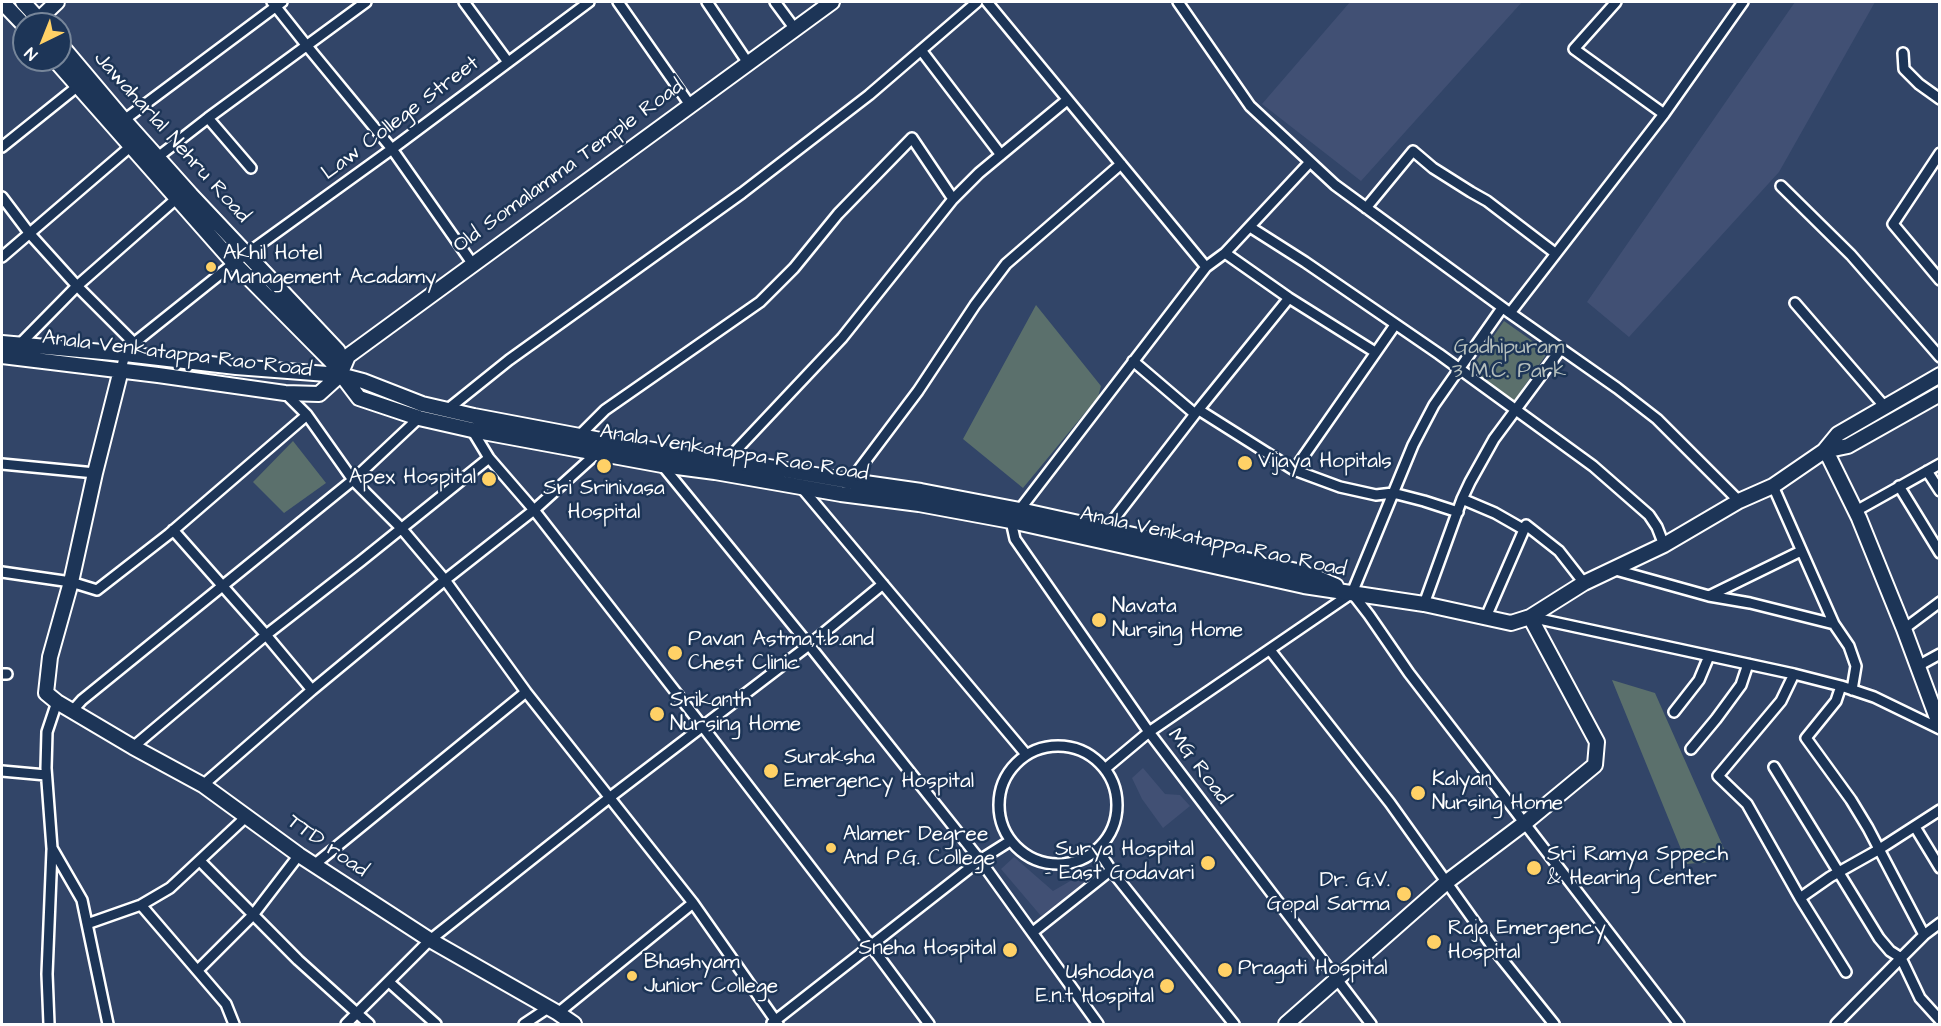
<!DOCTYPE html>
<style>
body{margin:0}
#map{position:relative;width:1941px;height:1026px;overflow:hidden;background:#324568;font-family:"Architects Daughter",sans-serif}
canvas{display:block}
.frame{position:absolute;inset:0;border:3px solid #fff;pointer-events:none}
.north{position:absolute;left:12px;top:12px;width:60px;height:60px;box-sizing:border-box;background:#1d3557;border:2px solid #77869a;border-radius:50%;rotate:223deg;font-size:16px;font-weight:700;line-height:24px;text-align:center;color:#fff}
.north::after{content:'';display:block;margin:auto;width:21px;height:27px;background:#ffd166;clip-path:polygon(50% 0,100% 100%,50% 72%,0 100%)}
</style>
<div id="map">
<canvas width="1941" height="1026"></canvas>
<div class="frame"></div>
<div class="north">N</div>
</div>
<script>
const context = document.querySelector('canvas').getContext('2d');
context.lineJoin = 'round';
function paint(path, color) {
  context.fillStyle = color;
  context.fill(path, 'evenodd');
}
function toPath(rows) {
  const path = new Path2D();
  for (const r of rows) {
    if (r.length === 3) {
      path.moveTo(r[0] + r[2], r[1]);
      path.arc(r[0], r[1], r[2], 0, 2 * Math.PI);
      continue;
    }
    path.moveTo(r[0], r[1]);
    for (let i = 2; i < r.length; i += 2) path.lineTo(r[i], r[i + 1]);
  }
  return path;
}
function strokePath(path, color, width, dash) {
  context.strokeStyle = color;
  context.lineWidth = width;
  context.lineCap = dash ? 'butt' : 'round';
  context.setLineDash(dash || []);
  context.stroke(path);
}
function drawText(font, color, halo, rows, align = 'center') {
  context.font = font + ' "Architects Daughter",sans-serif';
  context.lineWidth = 5;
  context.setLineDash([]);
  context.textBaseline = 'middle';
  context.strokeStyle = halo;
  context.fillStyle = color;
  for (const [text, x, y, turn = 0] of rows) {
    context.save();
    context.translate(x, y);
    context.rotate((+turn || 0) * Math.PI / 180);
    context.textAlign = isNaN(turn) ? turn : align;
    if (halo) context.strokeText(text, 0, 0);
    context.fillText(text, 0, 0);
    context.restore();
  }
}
const built = toPath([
 [1350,2,1522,2,1361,181,1262,104],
 [1795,2,1875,2,1779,172,1629,337,1587,302],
 [1143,768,1165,794,1180,795,1190,806,1163,828,1142,799,1132,778],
 [1014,857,1053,891,1091,869,1094,876,1041,916,1001,869]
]);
const green = toPath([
 [1036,305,1101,386,1098,397,1023,488,963,439],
 [1504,321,1548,352,1514,401,1470,370],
 [293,441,326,483,284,513,253,482],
 [1612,680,1655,693,1729,860,1687,864]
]);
const street = toPath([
 [272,2,307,46,392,149,472,263],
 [464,2,508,62],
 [618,2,690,105],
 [707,2,748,63],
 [775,2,795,29],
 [987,2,1206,267],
 [1178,2,1250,106,1335,185,1510,313,1617,388,1657,419,1739,501],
 [1616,2,1574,49,1664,114],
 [921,50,1001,155],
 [1903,53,1904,69,1919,84,1940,99],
 [208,118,251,168],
 [120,123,282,2],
 [2,147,78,86],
 [1940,153,1893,224,1940,280],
 [154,160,208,118,366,2],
 [1310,162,1225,253,1206,267,1011,521,1015,539,1149,732,1371,1024],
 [1781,186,1851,255,1940,357],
 [2,197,30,234,77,286,134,343],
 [1366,208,1413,151,1433,168,1471,192,1487,201,1555,253],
 [1250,227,1305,262,1439,354,1593,466,1649,515,1657,527,1664,545],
 [1225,253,1289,298,1375,352],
 [2,257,130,147],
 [1795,303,1885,407],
 [1510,313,1664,114,1743,2],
 [20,344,77,286,176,199],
 [1133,361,1195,414],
 [121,370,125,354,134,343,234,263,392,149,589,2],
 [285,393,307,415,353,480,401,528,445,580,526,692,693,903,778,1024],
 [448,409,509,360,742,193,869,95,977,2],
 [1199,410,1294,470,1340,487,1376,495,1393,493,1424,501,1458,512],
 [472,430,489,458,534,510,703,727,871,946,929,1024],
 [579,436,605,410,760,302,794,268,838,214,912,138,953,199],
 [727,460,842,338,953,199,979,173,1067,100],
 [662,463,662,465,809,645,980,860,1098,1024],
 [2,464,95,473],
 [1294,470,1395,325],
 [1927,471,1940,491],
 [848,484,918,391,975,305,1006,264,1121,164],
 [1773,486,1834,624,1849,646,1856,666,1852,690],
 [1899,486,1940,553],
 [801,487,1025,753],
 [1462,499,1495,513,1523,529],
 [1856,511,1940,464],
 [1107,528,1195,414,1289,298],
 [173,530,266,635,312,690],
 [1612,569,1709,596,1750,603,1834,624],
 [2,572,71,582,97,590,169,534,307,415],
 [1352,593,1369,615,1409,673,1679,1024],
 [1709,596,1801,551],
 [1424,604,1462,499,1470,482,1494,439,1560,350],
 [1486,617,1526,525,1559,551,1584,583],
 [1530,617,1794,674,1841,686,1874,697,1940,729],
 [1904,629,1940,602],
 [1270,650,1390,803,1497,953,1554,1024],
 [1918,666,1940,654],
 [2,674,7,674],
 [1794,674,1781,701,1718,776,1747,804,1800,898,1846,972],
 [1841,686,1836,701,1806,738,1851,800,1868,828,1924,935],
 [57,702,47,732,46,768,52,848,82,900,108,1024],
 [73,710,82,700,353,480,419,418],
 [1674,712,1699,680,1709,656],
 [1058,805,59],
 [133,747,266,635,361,561,489,458],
 [1691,749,1716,719,1741,685,1748,664],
 [1774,767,1879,938,1890,951,1901,958,1920,998,1940,1020],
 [1106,768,1149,732,1352,593,1413,445,1434,405,1502,308],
 [2,771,46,775],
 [203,785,312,690,445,580,534,510,597,453],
 [1915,827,1940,868],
 [1098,850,1111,870,1234,1024],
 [200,861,298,960,369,1024],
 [314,865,526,692],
 [1800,898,1830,877,1878,850,1940,810],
 [141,905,226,1004,234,1024],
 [87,924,141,905,170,888,247,816],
 [1033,932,1111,870],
 [198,970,253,915,299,855],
 [389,982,436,1024],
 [558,1013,693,903],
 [772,1023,980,860,1010,841],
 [49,1024,47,974,52,850],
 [346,1024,430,940,609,798,809,645,883,584],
 [524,1024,548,1008],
 [1836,1024,1901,958,1924,935,1940,923]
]);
const secondary = toPath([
 [2,2,24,25],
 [23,2,43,24],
 [34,24,57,2],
 [60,44,124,120,191,195,338,351,340,373],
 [55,60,234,263,331,361,359,398,419,418,472,430,662,465,715,472,841,494,919,504,1011,521,1304,586,1424,604,1511,623,1530,617,1584,583,1664,545,1739,501,1773,486,1824,451,1838,434,1940,375],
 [2,343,125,354,236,367,340,375,363,381,422,404,474,416,664,452,717,458,844,480,921,491,1020,510,1306,573,1336,586],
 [2,356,158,375,285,393,319,394,340,375,348,356,832,2],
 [121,370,95,473,71,582,50,657,46,693,57,702,133,747,203,785,299,855,430,940,558,1013,574,1024],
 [1824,451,1829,457,1859,518,1904,629,1940,726],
 [1824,451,1848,446,1940,394],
 [1286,1024,1448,881,1526,822,1595,765,1597,742,1530,617]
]);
const markers = [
 [211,267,6,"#ffd166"],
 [1245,463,8,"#ffd166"],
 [604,466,8,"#ffd166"],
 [489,479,8,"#ffd166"],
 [1099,620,8,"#ffd166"],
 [675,653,8,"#ffd166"],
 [657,714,8,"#ffd166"],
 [771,771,8,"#ffd166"],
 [1418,793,8,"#ffd166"],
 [831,848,6,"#ffd166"],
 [1208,863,8,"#ffd166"],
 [1534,868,8,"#ffd166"],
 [1404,894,8,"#ffd166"],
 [1434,942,8,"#ffd166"],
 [1010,950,8,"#ffd166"],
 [1225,970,8,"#ffd166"],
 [632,976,6,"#ffd166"],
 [1167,986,8,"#ffd166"]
];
const streetNames = [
 ["Law College Street",401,119,-37],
 ["Jawaharlal Nehru Road",171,138,48],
 ["Old Somalamma Temple Road",569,167,-36],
 ["Anala Venkatappa Rao Road",177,355,7],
 ["Anala Venkatappa Rao Road",734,454,9],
 ["Anala Venkatappa Rao Road",1213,543,12],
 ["MG Road",1198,767,53],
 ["TTD road",327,847,35]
];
const poiNames = [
 ["Akhil Hotel",223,255],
 ["Management Acadamy",223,279],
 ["Vijaya Hopitals",1258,463],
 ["Apex Hospital",476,479,"right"],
 ["Sri Srinivasa",604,490,"center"],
 ["Hospital",604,514,"center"],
 ["Navata",1112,608],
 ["Nursing Home",1112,632],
 ["Pavan Astma,t.b.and",688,641],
 ["Chest Clinic",688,665],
 ["Srikanth",670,702],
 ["Nursing Home",670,726],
 ["Suraksha",784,759],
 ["Emergency Hospital",784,783],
 ["Kalyan",1432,781],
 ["Nursing Home",1432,805],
 ["Alamer Degree",843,836],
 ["And P.G. College",843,860],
 ["Surya Hospital",1194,851,"right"],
 ["- East Godavari",1194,875,"right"],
 ["Sri Ramya Sppech",1547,856],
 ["& Hearing Center",1547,880],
 ["Dr. G.V.",1390,882,"right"],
 ["Gopal Sarma",1390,906,"right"],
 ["Raja Emergency",1448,930],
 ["Hospital",1448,954],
 ["Sneha Hospital",996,950,"right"],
 ["Bhashyam",644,964],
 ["Junior College",644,988],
 ["Pragati Hospital",1238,970],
 ["Ushodaya",1154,974,"right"],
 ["E.n.t Hospital",1154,998,"right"]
];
const parkNames = [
 ["Gadhipuram",1509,349],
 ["3 M.C. Park",1509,373]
];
paint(built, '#415074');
paint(green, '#5b706c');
strokePath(street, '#fff', 14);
strokePath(secondary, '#fff', 18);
strokePath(street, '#1d3557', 9);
strokePath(secondary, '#1d3557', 14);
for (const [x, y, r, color] of markers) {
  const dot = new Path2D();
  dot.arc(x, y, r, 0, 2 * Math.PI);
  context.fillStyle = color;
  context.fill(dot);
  strokePath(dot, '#1d3557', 2);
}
drawText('21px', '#fff', '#1d3557', streetNames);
drawText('21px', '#fff', '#1d3557', poiNames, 'left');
drawText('21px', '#b5bfbd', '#1d3557', parkNames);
</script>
